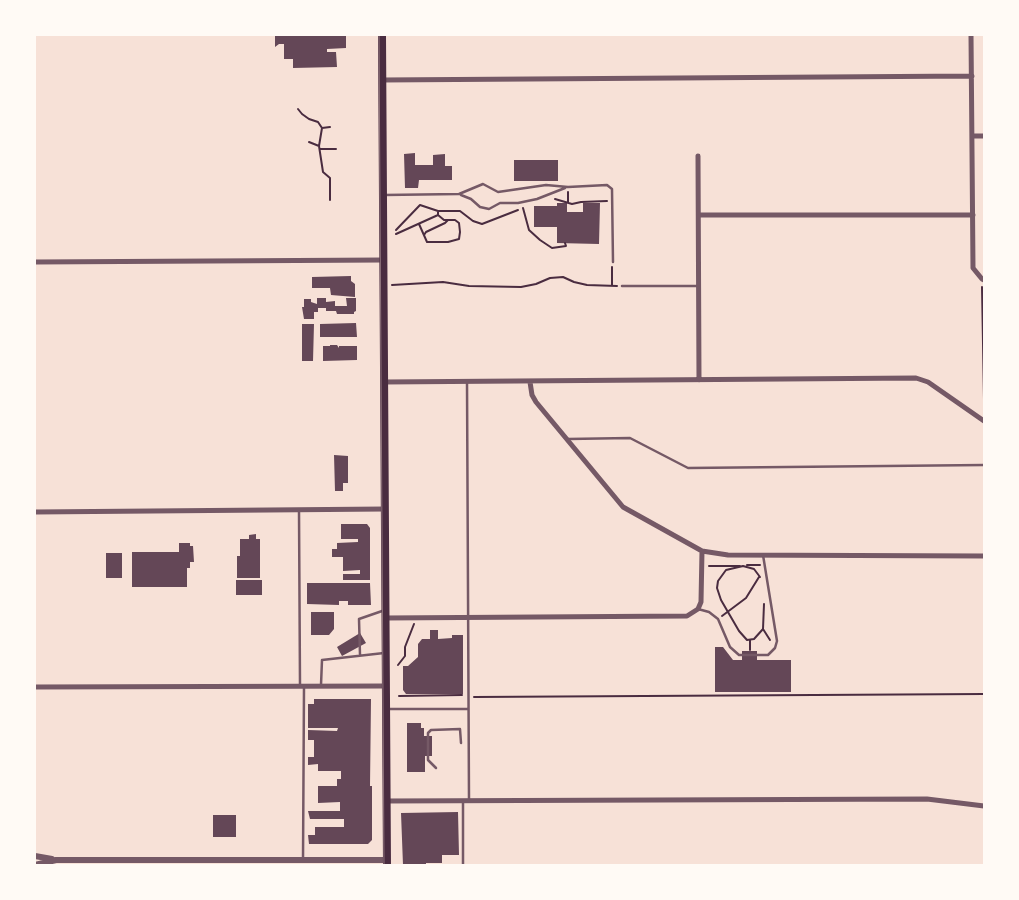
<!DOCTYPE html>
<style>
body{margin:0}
#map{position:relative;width:1019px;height:900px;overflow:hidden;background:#f7e1d7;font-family:"PT Sans",sans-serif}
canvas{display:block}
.frame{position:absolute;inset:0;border:36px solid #fffaf5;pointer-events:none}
</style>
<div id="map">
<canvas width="1019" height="900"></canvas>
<div class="frame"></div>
</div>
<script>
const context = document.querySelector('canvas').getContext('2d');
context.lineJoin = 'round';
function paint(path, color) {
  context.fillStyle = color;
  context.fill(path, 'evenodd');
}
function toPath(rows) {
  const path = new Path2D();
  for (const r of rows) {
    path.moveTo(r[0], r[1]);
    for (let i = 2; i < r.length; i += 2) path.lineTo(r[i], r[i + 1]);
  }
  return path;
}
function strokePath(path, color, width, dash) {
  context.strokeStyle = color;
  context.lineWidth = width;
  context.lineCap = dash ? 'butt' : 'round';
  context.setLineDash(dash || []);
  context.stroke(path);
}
const building = toPath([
 [275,35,346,35,346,48,327,49,327,52,336,52,337,67,293,68,293,59,284,59,284,44,279,44,275,47],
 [415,153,415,165,433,165,433,155,445,154,445,166,452,166,452,180,419,180,418,188,405,188,404,154],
 [514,160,558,160,558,181,514,181],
 [557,203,567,203,567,212,583,212,583,203,600,203,599,244,557,243,557,227,534,227,534,206,557,206],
 [351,276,351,281,355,284,355,297,331,295,330,288,312,288,312,277],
 [317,298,326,298,326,302,335,301,335,306,347,306,346,298,356,298,356,311,354,312,354,314,337,314,336,311,326,311,326,308,318,308,318,312,314,312,314,319,304,319,302,307,304,307,304,299,311,299,311,302,317,304],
 [356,323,357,337,320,337,320,324],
 [302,324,314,324,313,361,302,361],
 [330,345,337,345,339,348,339,346,357,346,357,360,323,361,323,346,330,346],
 [334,455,348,456,348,483,343,483,343,491,335,491],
 [341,524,367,524,370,528,370,580,343,580,343,574,360,574,360,570,343,571,343,557,332,557,332,549,337,549,337,543,358,542,358,539,341,539],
 [256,534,256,539,260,539,260,578,237,578,237,556,240,556,240,539,249,539,249,535],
 [179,543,190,543,190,546,193,546,194,562,190,562,190,568,187,568,187,587,132,587,132,552,179,552],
 [106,553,122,553,122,578,106,578],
 [236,580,262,580,262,595,236,595],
 [307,583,370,583,371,605,348,605,348,601,339,601,339,605,307,604],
 [311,612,334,612,334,629,329,635,311,635],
 [430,630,438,630,438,639,452,638,452,635,463,635,463,694,406,694,403,690,403,666,408,666,418,657,418,644,422,639,430,639],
 [360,633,366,643,342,656,337,647],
 [715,647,723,647,733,660,742,660,742,651,757,651,757,660,791,660,791,692,715,692],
 [314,699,371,699,370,786,372,786,372,840,368,844,309,844,308,835,315,835,315,827,344,827,344,819,310,819,308,811,340,811,340,802,318,803,318,786,337,786,337,779,341,779,341,771,318,771,318,764,308,765,308,757,314,757,314,740,308,740,308,730,337,731,338,728,308,728,308,704,314,704],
 [407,723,421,723,421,728,424,728,424,736,432,736,432,756,425,756,425,772,407,772],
 [458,812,459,855,442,855,442,863,426,863,426,865,403,865,401,813],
 [213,815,236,815,236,837,213,837]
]);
const path = toPath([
 [298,109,302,114,309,119,318,122,322,128,319,146,323,172,330,178,330,200],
 [322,128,330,127],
 [309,142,319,146],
 [320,149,336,149],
 [568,192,568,202],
 [555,199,572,204,581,202,607,201],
 [523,208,529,230,540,240,552,248,566,246,565,243],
 [419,224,427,242,448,242,459,239,460,232,459,223,455,220,444,220,438,215],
 [396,230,420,205,438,211,460,211,473,221,482,224,518,210],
 [396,234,438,215,438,211],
 [424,235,426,232,445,223,448,220],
 [392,285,443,282,469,286,521,287,536,284,550,278,563,277,574,282,587,285,617,286],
 [612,286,612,267],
 [982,287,984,399],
 [747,565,760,565],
 [709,566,740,566],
 [760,577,754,569,743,566,726,570,718,581,717,588,721,600,739,631,747,640,754,639,763,629],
 [764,604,763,629,770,640],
 [722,616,746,598,759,577],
 [750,650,750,640],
 [398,665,405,656,405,647,414,624],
 [399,696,462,695],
 [474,697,984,694]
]);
const service = toPath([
 [384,195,459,194,483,184,498,192,546,185,568,187,607,185,612,189,613,262],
 [461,195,471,199,480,207,489,209,500,203,518,203,537,199,565,188],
 [622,286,697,286],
 [467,382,469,800],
 [568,439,630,438,688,468,984,465],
 [299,511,300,685],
 [698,609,709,612,718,619,730,647,739,655,768,655,775,648,777,641,763,555],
 [360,655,359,619,385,610],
 [321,685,322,660,384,653],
 [387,709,467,709],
 [436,768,428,760,428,733,431,730,460,729,461,743],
 [463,802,463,865],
 [303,860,304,687]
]);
const minor = toPath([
 [971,35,973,268,982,279,984,280],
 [382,80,972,76],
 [972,136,984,136],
 [698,156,699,380],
 [699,215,973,215],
 [35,262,383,260],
 [384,382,916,378,928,382,984,421],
 [530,382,532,395,536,402,623,507,702,551],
 [35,512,385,509],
 [385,618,687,616,698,609,701,602,702,551,728,555,984,556],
 [35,687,385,686],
 [386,801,927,799,984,806]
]);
const tertiary = toPath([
 [35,856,52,859],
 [35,865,56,860,387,860]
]);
const primary = toPath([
 [382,35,387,865]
]);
const tram = toPath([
 [379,35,384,865]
]);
paint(building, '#644757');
strokePath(path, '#4a2c40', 2);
strokePath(service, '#755966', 2.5);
strokePath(minor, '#755966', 5);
strokePath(tertiary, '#755966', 6);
strokePath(primary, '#4a2c40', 8);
strokePath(tram, '#8f747c', 1);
</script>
